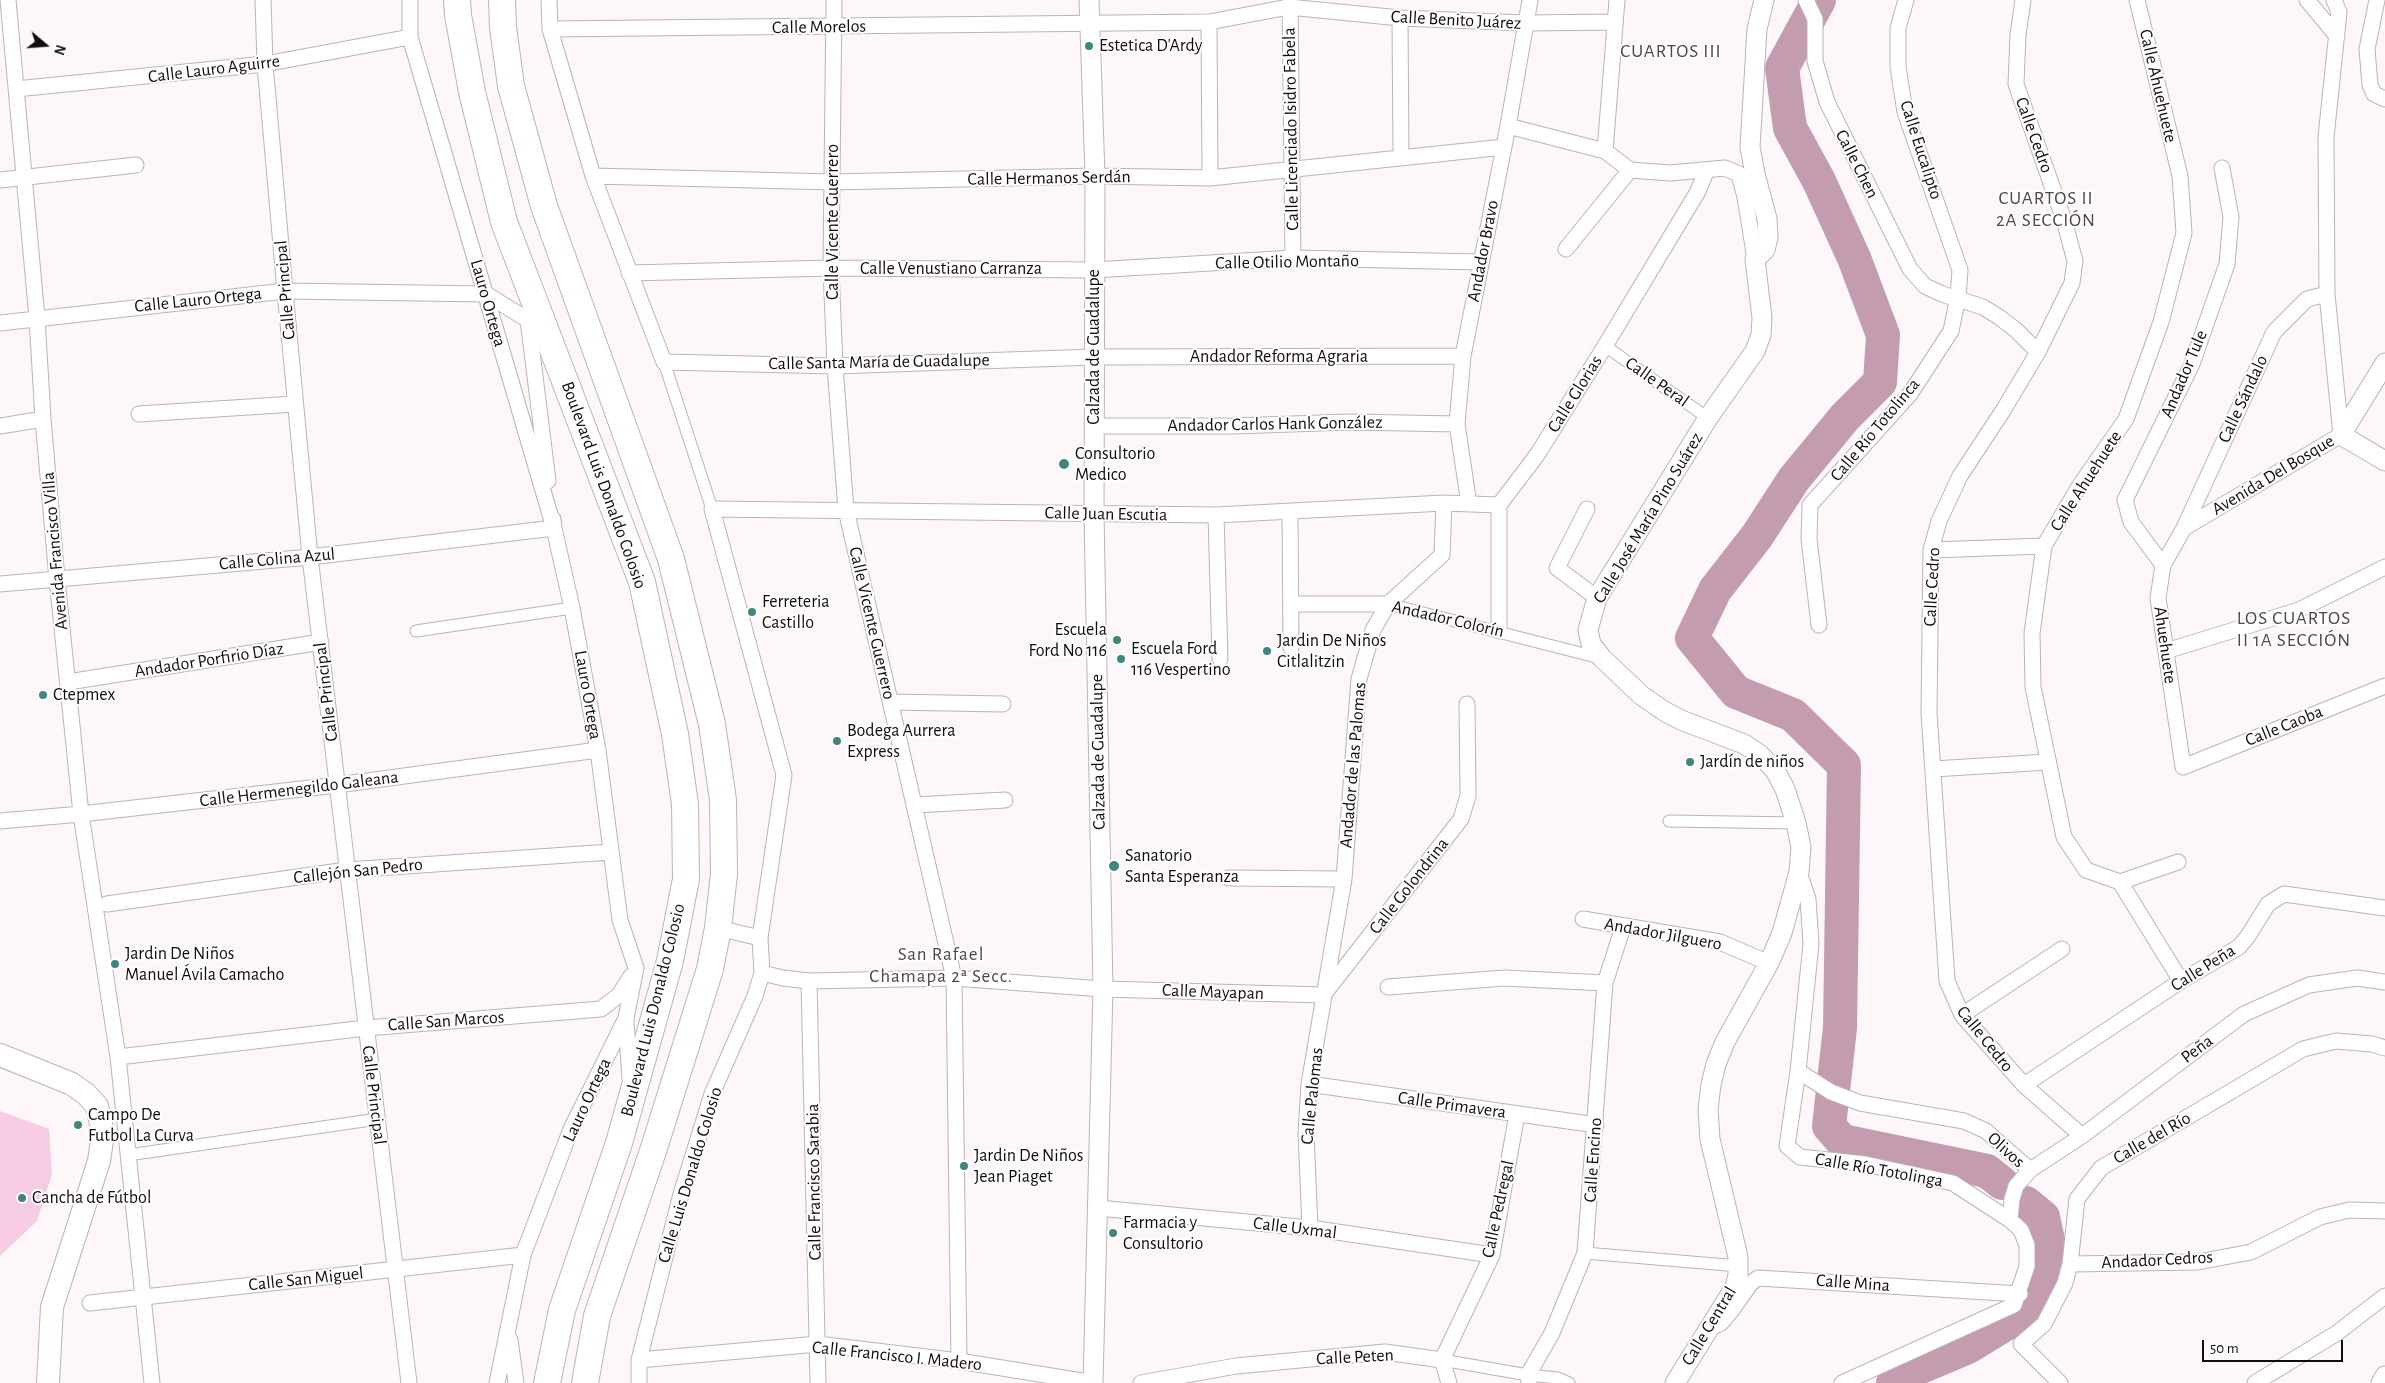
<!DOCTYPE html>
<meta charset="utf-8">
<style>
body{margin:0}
#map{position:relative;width:2385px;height:1383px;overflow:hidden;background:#fdf7fa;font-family:"Alegreya Sans",sans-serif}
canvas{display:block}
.north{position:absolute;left:20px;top:20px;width:50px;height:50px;-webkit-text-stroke:4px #fff;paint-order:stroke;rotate:108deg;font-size:14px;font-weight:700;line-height:20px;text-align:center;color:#110c0e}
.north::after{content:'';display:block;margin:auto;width:18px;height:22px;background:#110c0e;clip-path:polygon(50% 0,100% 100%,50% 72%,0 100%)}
.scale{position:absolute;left:2202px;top:1340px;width:141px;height:22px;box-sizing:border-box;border:2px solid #110c0e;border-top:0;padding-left:6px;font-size:15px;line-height:18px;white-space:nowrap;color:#110c0e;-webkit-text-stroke:4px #fff;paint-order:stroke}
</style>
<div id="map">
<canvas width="2385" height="1383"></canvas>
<div class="north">N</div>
<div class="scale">50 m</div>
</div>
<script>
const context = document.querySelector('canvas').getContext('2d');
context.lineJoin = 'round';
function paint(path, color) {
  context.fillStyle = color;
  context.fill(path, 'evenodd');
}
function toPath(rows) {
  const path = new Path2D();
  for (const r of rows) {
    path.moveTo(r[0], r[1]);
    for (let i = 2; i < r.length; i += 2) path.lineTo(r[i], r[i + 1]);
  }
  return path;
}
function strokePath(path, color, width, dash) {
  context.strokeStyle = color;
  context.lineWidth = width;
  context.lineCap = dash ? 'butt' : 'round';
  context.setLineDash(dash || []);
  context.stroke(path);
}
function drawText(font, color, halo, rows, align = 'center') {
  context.font = font + ' "Alegreya Sans",sans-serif';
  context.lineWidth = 4;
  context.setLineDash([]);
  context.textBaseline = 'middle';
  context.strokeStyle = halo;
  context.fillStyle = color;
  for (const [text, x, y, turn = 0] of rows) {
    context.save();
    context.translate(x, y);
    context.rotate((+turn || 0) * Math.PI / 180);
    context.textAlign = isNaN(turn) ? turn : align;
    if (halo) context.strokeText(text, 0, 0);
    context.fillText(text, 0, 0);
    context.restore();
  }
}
const green = toPath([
 [0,1111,49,1129,52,1174,37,1221,0,1256]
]);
const river = toPath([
 [1819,0,1782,68,1790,128,1819,181,1854,258,1883,335,1880,382,1845,417,1794,479,1757,536,1715,590,1692,638,1736,692,1793,715,1844,765,1840,1028,1829,1126,1842,1141,1987,1171,2002,1183],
 [1893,1383,1909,1372,1968,1347,2035,1306,2052,1259,2043,1217,2026,1203]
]);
const pedestrian = toPath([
 [1605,346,1708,418],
 [664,362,712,509],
 [1388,604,1600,658],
 [416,631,572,608],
 [1669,821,1796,823],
 [128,1155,378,1119],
 [1585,1253,1739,1266],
 [1442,1360,1528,1375,1558,1378,1569,1383]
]);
const minor = toPath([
 [8,0,37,318,43,419,57,579,81,814,118,1057,152,1383],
 [263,0,265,64,285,291,310,557,409,1383],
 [410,0,410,37,554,528,572,608,598,750,620,920,636,968,626,1018,571,1129,523,1255,497,1383],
 [549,0,550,29,593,176,664,362,835,366,1094,357,1463,356],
 [834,0,831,268,835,366,846,510,954,978,959,1361],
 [1290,0,1293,258],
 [1806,0,1815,19,1815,61,1827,102,1910,269,1925,286,1942,294,1983,307,1999,317,2016,330,2038,352],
 [2023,0,2018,35,2016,84,2064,220,2075,261,2072,283,2038,352,2004,409,1960,476,1939,521,1931,550,1929,713,1947,981,1962,1015,2024,1085,2082,1136],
 [2137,0,2180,176,2184,233,2161,322,2126,419,2080,485,2044,546,2032,633,2033,687,2064,837,2086,870,2120,882,2178,862],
 [2307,0,2337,36],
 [2377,0,2367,49,2370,85,2374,94,2385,99],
 [1400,18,1401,158],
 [1209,22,1210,178],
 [550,29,1209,22,1289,7,1400,18,1526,23,1615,22],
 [16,89,265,64,410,37],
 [1508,126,1605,151,1630,170,1670,173,1725,168,1739,174,1745,197,1755,259],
 [1605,151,1617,0],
 [593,176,833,182,1095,176,1210,178,1504,147],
 [0,180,136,165],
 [1566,249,1630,170],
 [629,273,831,268,1094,270,1293,258,1480,262],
 [2327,294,2307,299,2274,332,2184,528,2163,565,2158,598,2183,767,2385,686],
 [0,323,285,291,486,294,528,320,548,481],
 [139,414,295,404],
 [0,426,43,419],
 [1093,426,1233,426,1350,422,1457,424],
 [1469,504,1457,424,1463,356,1508,126,1530,0],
 [1587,509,1557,568,1597,598],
 [1290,512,1291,648],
 [1216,515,1220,659],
 [2184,528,2341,435,2327,294,2326,137,2339,12,2334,0],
 [1931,550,2044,546],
 [2163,565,2131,522,2125,500,2192,364,2227,264,2231,217,2222,168],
 [0,584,310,557,554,528,553,519],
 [1291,604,1388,604],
 [1819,625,1809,539,1810,505,1910,394,1951,331,1958,297,1960,270,1905,112,1898,67,1898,28,1906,0],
 [1499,631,1499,505,1537,455,1605,346,1697,193,1707,170],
 [2166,651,2299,610,2385,567],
 [68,682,321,642],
 [891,702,1003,704],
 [1933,769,2048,762],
 [915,805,1005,800],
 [0,821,81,814,337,785,598,750],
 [1799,872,1808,899,1811,944,1798,1071,1787,1146,1800,1157,1865,1164,1953,1183,2010,1220,2021,1230,2027,1245,2027,1266,2014,1305,1842,1383],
 [1229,878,1344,879],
 [2120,882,2181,981],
 [107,904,347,870,611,852],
 [1583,919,1720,942,1769,963],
 [718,928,760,938,762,973,783,978,809,981,954,978,1103,989,1323,995],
 [760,938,784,775,712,509,1216,515,1444,503,1499,505],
 [809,981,818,1383],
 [1388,987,1504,978,1605,983],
 [1324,994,1461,819,1468,796,1467,704],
 [1962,1015,2062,949],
 [626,1020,630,1079],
 [118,1057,366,1028,601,1009,619,995,631,976],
 [1798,1071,1831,1092,1860,1103,1964,1121,1986,1131,2030,1170],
 [1309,1084,1596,1125],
 [2024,1085,2181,981,2239,947,2248,936,2268,904,2284,894,2385,908],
 [1098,1208,1310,1228,1492,1255],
 [2010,1220,2012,1199,2016,1186,2030,1170,2082,1136,2244,1014,2309,985,2357,978,2385,982],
 [1310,1228,1306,1133,1309,1084,1344,879,1359,679,1373,630,1388,604,1442,555,1444,503],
 [2070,1264,2198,1262,2251,1252,2320,1217,2349,1210,2385,1211],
 [90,1303,523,1255],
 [1717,1325,1721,1323,1732,1310,1751,1283,1758,1278,2020,1294],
 [510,1340,516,1383],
 [639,1360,818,1344,959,1361,1094,1383],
 [639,1383,639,1360,681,1194,712,1094,755,996,762,973],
 [1141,1383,1236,1366,1385,1352,1442,1360],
 [1449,1383,1442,1360,1492,1255,1517,1114],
 [1529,1383,1528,1375,1552,1333,1585,1253,1605,983,1623,927],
 [2060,1383,2021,1344,2044,1324,2065,1283,2070,1264,2077,1199,2101,1168,2303,1049,2336,1041,2372,1044,2385,1048],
 [2255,1383,2337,1333,2385,1296]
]);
const tertiary = toPath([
 [1089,0,1095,176,1094,514,1103,989,1093,1383],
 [2385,363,2341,435,2385,461],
 [1675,1383,1735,1287,1738,1275,1738,1257,1710,1139,1708,1109,1711,1085,1716,1064,1725,1042,1769,963,1782,933,1799,872,1801,847,1796,823,1785,789,1775,770,1759,754,1744,744,1681,720,1664,711,1641,695,1602,658,1591,644,1588,630,1597,598,1708,418,1755,351,1761,335,1762,318,1755,259,1765,250,1768,237,1767,219,1755,174,1750,147,1757,29,1764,0],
 [2381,1383,2385,1376]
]);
const secondary = toPath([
 [0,1055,72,1084,86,1094,97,1106,103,1133,99,1161,52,1307,48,1383]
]);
const trunk = toPath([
 [457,0,458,15,472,92,504,222,642,582,675,734,685,804,686,879,670,961,619,1143,562,1310,547,1383],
 [502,0,503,27,511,86,544,206,671,559,712,724,723,800,724,874,718,928,710,969,654,1148,597,1316,585,1383]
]);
const markers = [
 [1089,46,5,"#40867e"],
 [1064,464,6,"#40867e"],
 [752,612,5,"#40867e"],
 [1117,640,5,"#40867e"],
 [1267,651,5,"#40867e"],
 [1121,659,5,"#40867e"],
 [43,695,5,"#40867e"],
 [837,741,5,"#40867e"],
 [1690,762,5,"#40867e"],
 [1114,866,6,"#40867e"],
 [115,964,5,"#40867e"],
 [78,1125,5,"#40867e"],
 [964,1166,5,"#40867e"],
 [22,1198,5,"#40867e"],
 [1113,1233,5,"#40867e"]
];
const streetNames = [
 ["Calle Benito Juárez",1456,20,3],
 ["Calle Morelos",819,27,-1],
 ["Calle Lauro Aguirre",214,69,-7],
 ["Calle Ahuehuete",2158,86,77],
 ["Calle Licenciado Isidro Fabela",1291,129,-91],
 ["Calle Cedro",2034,135,70],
 ["Calle Eucalipto",1921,150,72],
 ["Calle Chen",1857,164,63],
 ["Calle Hermanos Serdán",1049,178,-1],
 ["Calle Vicente Guerrero",833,222,-90],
 ["Andador Bravo",1483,251,-79],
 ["Calle Otilio Montaño",1287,262,-1],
 ["Calle Venustiano Carranza",951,269],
 ["Calle Principal",285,290,-95],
 ["Calle Lauro Ortega",198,300,-6],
 ["Lauro Ortega",488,303,74],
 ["Calzada de Guadalupe",1094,347,-90],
 ["Andador Reforma Agraria",1279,357],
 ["Calle Santa María de Guadalupe",879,362,-1],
 ["Andador Tule",2184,374,-67],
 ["Calle Peral",1657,382,35],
 ["Calle Glorias",1575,394,-58],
 ["Calle Sándalo",2243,399,-65],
 ["Andador Carlos Hank González",1275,424,-1],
 ["Calle Río Totolinca",1875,430,-50],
 ["Avenida Del Bosque",2273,475,-31],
 ["Calle Ahuehuete",2086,481,-57],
 ["Boulevard Luis Donaldo Colosio",604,485,70],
 ["Calle Juan Escutia",1106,514,1],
 ["Calle José María Pino Suárez",1648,518,-59],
 ["Avenida Francisco Villa",55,551,-95],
 ["Calle Colina Azul",277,559,-5],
 ["Calle Cedro",1932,587,-87],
 ["Andador Colorín",1448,619,13],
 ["Calle Vicente Guerrero",872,623,77],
 ["Ahuehuete",2165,645,82],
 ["Andador Porfirio Díaz",209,660,-9],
 ["Calle Principal",326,692,-97],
 ["Lauro Ortega",588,695,80],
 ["Calle Caoba",2284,726,-22],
 ["Calzada de Guadalupe",1098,752,-91],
 ["Andador de las Palomas",1353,765,-85],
 ["Calle Hermenegildo Galeana",299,789,-7],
 ["Callejón San Pedro",358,871,-6],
 ["Calle Golondrina",1409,886,-52],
 ["Andador Jilguero",1663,934,10],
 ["Calle Peña",2203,968,-32],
 ["Calle Mayapan",1213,992,2],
 ["Boulevard Luis Donaldo Colosio",653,1010,-76],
 ["Calle San Marcos",446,1021,-4],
 ["Calle Cedro",1985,1039,51],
 ["Peña",2197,1049,-37],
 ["Calle Principal",374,1095,83],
 ["Calle Palomas",1312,1096,-84],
 ["Lauro Ortega",587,1100,-65],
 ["Calle Primavera",1452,1105,8],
 ["Calle del Río",2152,1138,-30],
 ["Olivos",2006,1150,42],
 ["Calle Encino",1593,1160,-86],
 ["Calle Río Totolinga",1879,1170,10],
 ["Calle Luis Donaldo Colosio",690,1175,-73],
 ["Calle Francisco Sarabia",814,1182,-91],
 ["Calle Pedregal",1498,1209,-78],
 ["Calle Uxmal",1295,1228,7],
 ["Andador Cedros",2157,1260,-3],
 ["Calle San Miguel",306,1279,-6],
 ["Calle Mina",1853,1283,4],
 ["Calle Central",1709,1326,-59],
 ["Calle Francisco I. Madero",897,1356,6],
 ["Calle Peten",1355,1357,-3]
];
const poiNames = [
 ["Estetica D'Ardy",1099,46],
 ["Consultorio",1075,454],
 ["Medico",1075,475],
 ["Ferreteria",762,602],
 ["Castillo",762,623],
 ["Escuela",1107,630,"right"],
 ["Ford No 116",1107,651,"right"],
 ["Jardin De Niños",1277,641],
 ["Citlalitzin",1277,662],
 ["Escuela Ford",1131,649],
 ["116 Vespertino",1131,670],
 ["Ctepmex",53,695],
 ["Bodega Aurrera",847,731],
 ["Express",847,752],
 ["Jardín de niños",1700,762],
 ["Sanatorio",1125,856],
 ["Santa Esperanza",1125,877],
 ["Jardin De Niños",125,954],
 ["Manuel Ávila Camacho",125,975],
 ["Campo De",88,1115],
 ["Futbol La Curva",88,1136],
 ["Jardin De Niños",974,1156],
 ["Jean Piaget",974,1177],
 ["Cancha de Fútbol",32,1198],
 ["Farmacia y",1123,1223],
 ["Consultorio",1123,1244]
];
const neighbourhoodNames = [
 ["CUARTOS III",1671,51],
 ["CUARTOS II",2046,198],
 ["2A SECCIÓN",2046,220],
 ["LOS CUARTOS",2294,618],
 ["II 1A SECCIÓN",2294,640],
 ["San Rafael",941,954],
 ["Chamapa 2ª Secc.",941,976]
];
paint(green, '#f5cce1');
strokePath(river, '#c39cb0', 34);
strokePath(pedestrian, '#bfb1b8', 13);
strokePath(minor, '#bfb1b8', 17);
strokePath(tertiary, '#bfb1b8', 21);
strokePath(secondary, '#bfb1b8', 24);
strokePath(trunk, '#bfb1b8', 28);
strokePath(pedestrian, '#fff', 11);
strokePath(minor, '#fff', 15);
strokePath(tertiary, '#fff', 19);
strokePath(secondary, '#fff', 22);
strokePath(trunk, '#fff', 26);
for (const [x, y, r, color] of markers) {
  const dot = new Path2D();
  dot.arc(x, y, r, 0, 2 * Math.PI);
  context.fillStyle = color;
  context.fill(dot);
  strokePath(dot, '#fff', 2);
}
drawText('18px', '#110c0e', '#fff', streetNames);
drawText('18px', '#110c0e', '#fff', poiNames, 'left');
context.letterSpacing = '1px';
drawText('19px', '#51454b', '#fff', neighbourhoodNames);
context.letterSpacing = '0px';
</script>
